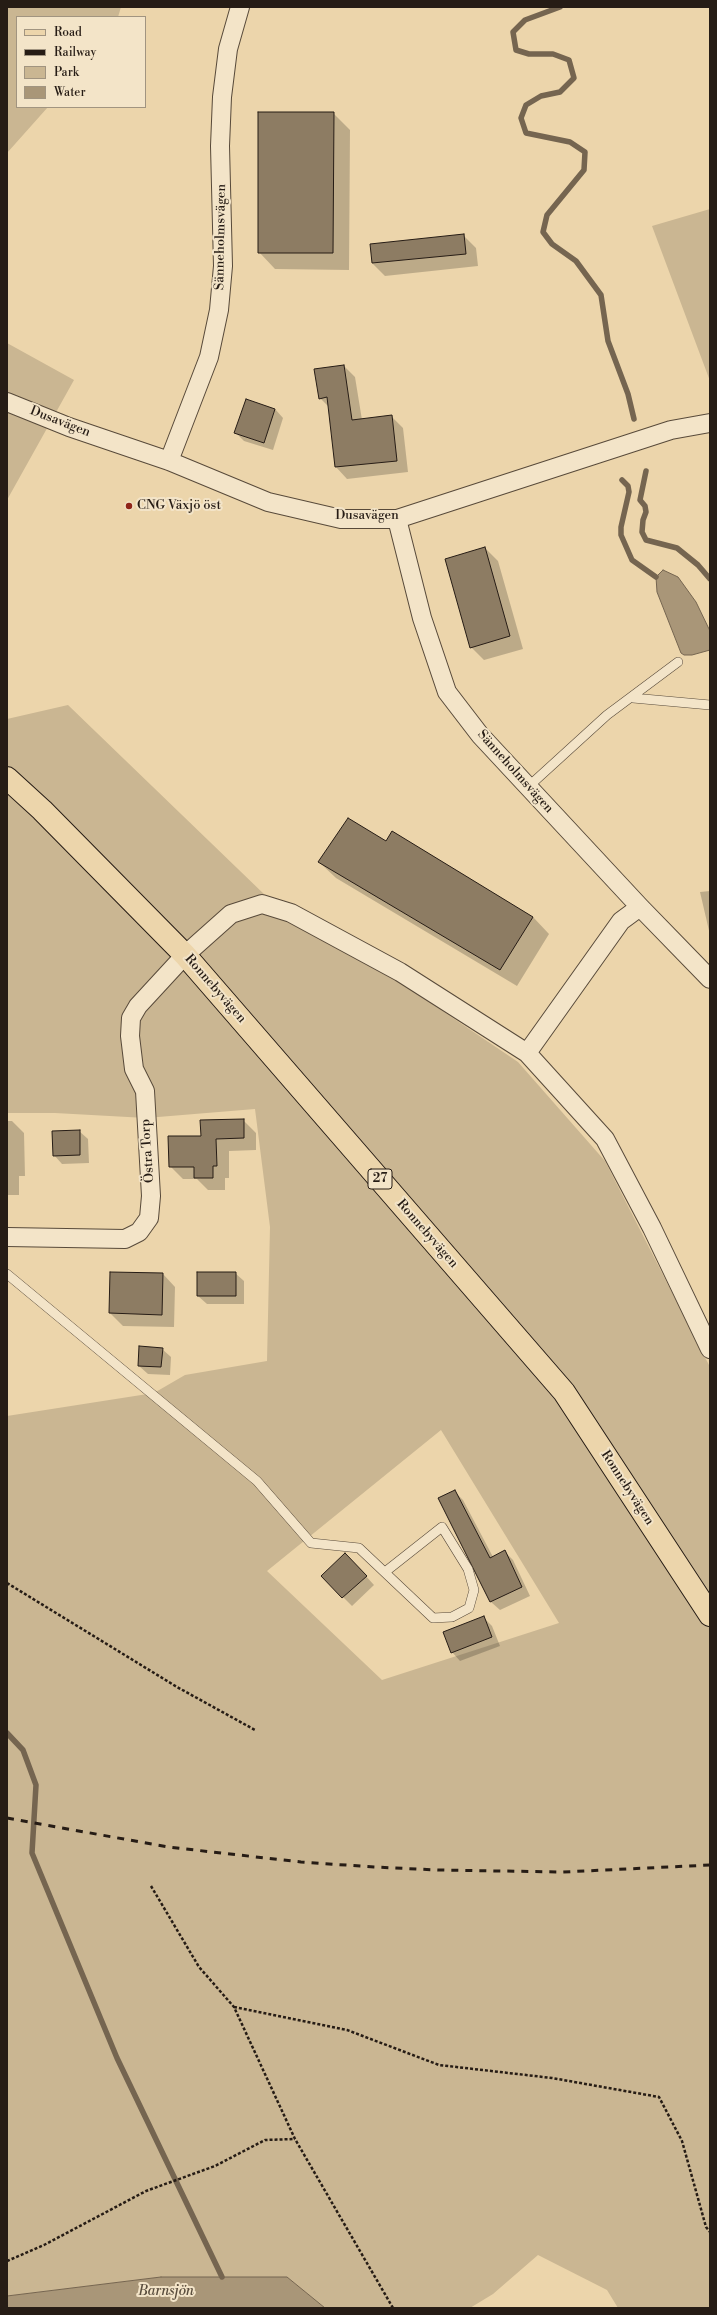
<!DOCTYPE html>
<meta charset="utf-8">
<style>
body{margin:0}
#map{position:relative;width:717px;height:2315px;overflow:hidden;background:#ecd5ab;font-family:"Libre Bodoni",serif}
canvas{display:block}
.frame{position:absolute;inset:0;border:8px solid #261c15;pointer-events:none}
.legend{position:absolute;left:16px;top:16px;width:130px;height:92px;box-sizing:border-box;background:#f3e4c8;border:1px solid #a19480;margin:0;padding:5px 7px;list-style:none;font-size:12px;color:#261c15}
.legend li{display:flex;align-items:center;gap:8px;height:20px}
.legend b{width:20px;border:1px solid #a19480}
</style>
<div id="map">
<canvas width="717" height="2315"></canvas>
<div class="frame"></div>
<ul class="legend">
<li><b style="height:5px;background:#ecd5ab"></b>Road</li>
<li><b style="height:5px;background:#261c15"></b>Railway</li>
<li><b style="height:11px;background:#cab692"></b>Park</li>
<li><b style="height:11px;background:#a99678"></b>Water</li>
</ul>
</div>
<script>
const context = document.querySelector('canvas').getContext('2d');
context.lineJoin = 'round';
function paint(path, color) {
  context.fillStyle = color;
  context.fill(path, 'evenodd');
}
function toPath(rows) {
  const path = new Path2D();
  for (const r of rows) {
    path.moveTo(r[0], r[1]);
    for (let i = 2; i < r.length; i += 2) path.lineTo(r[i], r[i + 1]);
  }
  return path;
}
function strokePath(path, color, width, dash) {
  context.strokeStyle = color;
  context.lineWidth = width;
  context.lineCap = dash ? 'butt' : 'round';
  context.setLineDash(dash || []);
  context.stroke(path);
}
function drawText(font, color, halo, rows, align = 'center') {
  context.font = font + ' "Libre Bodoni",serif';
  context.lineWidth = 4;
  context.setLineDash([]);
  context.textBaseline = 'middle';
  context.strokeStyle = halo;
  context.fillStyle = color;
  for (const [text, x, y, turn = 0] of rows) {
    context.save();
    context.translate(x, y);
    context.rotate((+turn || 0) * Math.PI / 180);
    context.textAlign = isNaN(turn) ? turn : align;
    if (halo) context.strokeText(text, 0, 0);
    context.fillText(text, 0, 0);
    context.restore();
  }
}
const green = toPath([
 [7,7,121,7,118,17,17,17,17,107,48,107,7,153],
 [710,209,710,381,652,226],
 [7,343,74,380,7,500],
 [68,705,266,896,410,989,518,1062,605,1161,710,1367,710,2308,618,2308,607,2290,538,2255,493,2294,470,2308,325,2308,287,2277,161,2277,7,2296,7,1416,154,1393,185,1375,267,1361,270,1227,255,1109,146,1118,55,1113,7,1113,7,719],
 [441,1430,559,1623,382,1680,267,1571]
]);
const water = toPath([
 [663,570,678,577,696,602,710,631,710,650,692,655,684,655,681,653,657,592,656,577,663,570],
 [161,2277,287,2277,325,2308,7,2308,7,2296,161,2277]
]);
const shadow = toPath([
 [333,113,350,130,349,270,275,269,259,252],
 [463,235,476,248,478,266,385,276,372,263],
 [344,366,355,377,362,420,391,416,403,428,408,472,347,479,336,467,329,407,320,398],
 [275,409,283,418,273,450,244,441,236,433],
 [485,548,498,561,523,649,484,660,471,647],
 [386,842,533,917,549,934,517,986,336,878,319,862],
 [710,891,710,935,700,892],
 [243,1120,256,1133,256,1150,229,1151,229,1178,225,1178,225,1190,208,1190,197,1179,183,1179,170,1166,202,1137],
 [7,1121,12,1121,24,1133,25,1176,19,1176,19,1195,7,1195],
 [79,1131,88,1139,89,1163,62,1164,54,1155],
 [111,1273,163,1274,175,1287,174,1327,123,1326,110,1313],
 [235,1273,244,1281,244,1304,207,1304,198,1296],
 [162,1349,171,1357,170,1375,148,1374,139,1366],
 [454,1491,463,1500,493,1557,505,1552,513,1560,530,1596,500,1610,491,1602,440,1499],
 [354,1563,374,1585,352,1606,322,1576],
 [484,1618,492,1626,500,1646,460,1661,452,1652]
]);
const stream = toPath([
 [560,7,525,20,513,32,516,50,529,54,553,54,569,60,574,78,560,92,541,96,526,105,521,118,526,133,570,142,585,152,584,170,547,215,543,232,552,244,576,261,601,295,608,341,628,394,634,419],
 [646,471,640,500,645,506,646,512,643,520,642,532,646,540,677,548,698,565,710,579],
 [622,480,628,486,629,492,621,527,621,535,632,560,656,577],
 [7,1733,23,1750,36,1785,32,1853,117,2058,222,2277]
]);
const building = toPath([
 [258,112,334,112,333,253,258,253,258,112],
 [464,234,466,254,372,263,370,244,464,234],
 [344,365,352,420,392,415,397,461,335,467,327,397,319,399,314,369,344,365],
 [246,399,275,409,264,443,234,433,246,399],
 [485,547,510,636,470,648,445,559,485,547],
 [348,818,386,841,392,831,533,917,500,970,318,862,348,818],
 [244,1119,244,1138,216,1139,217,1166,213,1166,213,1178,194,1178,194,1167,169,1167,168,1136,201,1136,200,1120,244,1119],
 [80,1130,80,1155,53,1156,52,1131,80,1130],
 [110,1272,163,1273,162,1315,109,1313,110,1272],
 [197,1272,236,1272,236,1296,197,1296,197,1272],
 [139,1346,163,1348,161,1367,138,1366,139,1346],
 [455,1490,490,1558,505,1550,522,1587,490,1602,438,1498,455,1490],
 [345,1553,367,1576,342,1598,321,1576,345,1553],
 [484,1616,492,1637,451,1653,443,1632,484,1616]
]);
const path = toPath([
 [7,1583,177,1687,255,1730],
 [151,1886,199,1967,234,2007,295,2139,393,2308],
 [234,2007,347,2030,439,2065,552,2078,659,2097,682,2141,706,2227,710,2232],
 [7,2261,44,2245,146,2191,215,2166,265,2140,295,2139]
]);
const lane = toPath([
 [633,698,710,705],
 [528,787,607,715,678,662],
 [7,1274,257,1481,311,1543,359,1548,433,1618,452,1617,469,1608,474,1590,468,1569,442,1527,385,1572]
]);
const street = toPath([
 [7,402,69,427,169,461,268,502,341,519,397,519,671,430,710,423],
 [169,461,209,357,219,310,223,266,220,146,222,97,228,49,240,7],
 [397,519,422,618,447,692,480,735,640,907,710,979],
 [527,1053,621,921,640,907],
 [7,1237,125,1239,139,1232,149,1218,151,1196,145,1091,134,1069,130,1036,131,1018,138,1006,185,955,231,914,262,904,291,913,400,972,527,1053,605,1139,652,1228,710,1349]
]);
const primary = toPath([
 [7,778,42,810,185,955,564,1392,710,1615]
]);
const rail = toPath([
 [7,1818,168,1847,301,1862,374,1867,438,1870,563,1872,710,1865]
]);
const markers = [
 [129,506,4,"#8f2418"]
];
const shields = [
 [380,1179,24]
];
const shieldNames = [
 ["27",380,1179]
];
const streetNames = [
 ["Sänneholmsvägen",221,237,-89],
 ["Dusavägen",60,422,21],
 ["Dusavägen",367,516],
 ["Sänneholmsvägen",515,772,48],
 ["Ronnebyvägen",215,989,49],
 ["Östra Torp",148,1151,-94],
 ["Ronnebyvägen",427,1234,49],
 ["Ronnebyvägen",627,1488,57]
];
const poiNames = [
 ["CNG Växjö öst",137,506]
];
const waterNames = [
 ["Barnsjön",166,2292]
];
paint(green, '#cab692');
paint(water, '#a99678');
strokePath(water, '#756550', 1);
paint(shadow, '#0003');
strokePath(stream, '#756550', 5.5);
paint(building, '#8d7c63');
strokePath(building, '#261c15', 1);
strokePath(lane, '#584a3a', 10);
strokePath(street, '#584a3a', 20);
strokePath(primary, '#261c15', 24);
strokePath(path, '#261c15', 2.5, [3, 2]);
strokePath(lane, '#f3e4c8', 9);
strokePath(street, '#f3e4c8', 18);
strokePath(primary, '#ecd5ab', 22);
strokePath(rail, '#261c15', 3, [7, 7]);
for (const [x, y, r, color] of markers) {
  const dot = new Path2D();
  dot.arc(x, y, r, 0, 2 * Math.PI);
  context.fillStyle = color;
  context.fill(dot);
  strokePath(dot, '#f3e4c8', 1.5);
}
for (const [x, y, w] of shields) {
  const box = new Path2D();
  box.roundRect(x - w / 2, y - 10, w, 20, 3);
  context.fillStyle = '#f3e4c8';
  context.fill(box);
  strokePath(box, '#261c15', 1);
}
drawText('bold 12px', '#261c15', null, shieldNames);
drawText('13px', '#261c15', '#f3e4c8', streetNames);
drawText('13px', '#261c15', '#f3e4c8', poiNames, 'left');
drawText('italic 14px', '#5a4d3d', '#f3e4c8', waterNames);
</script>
